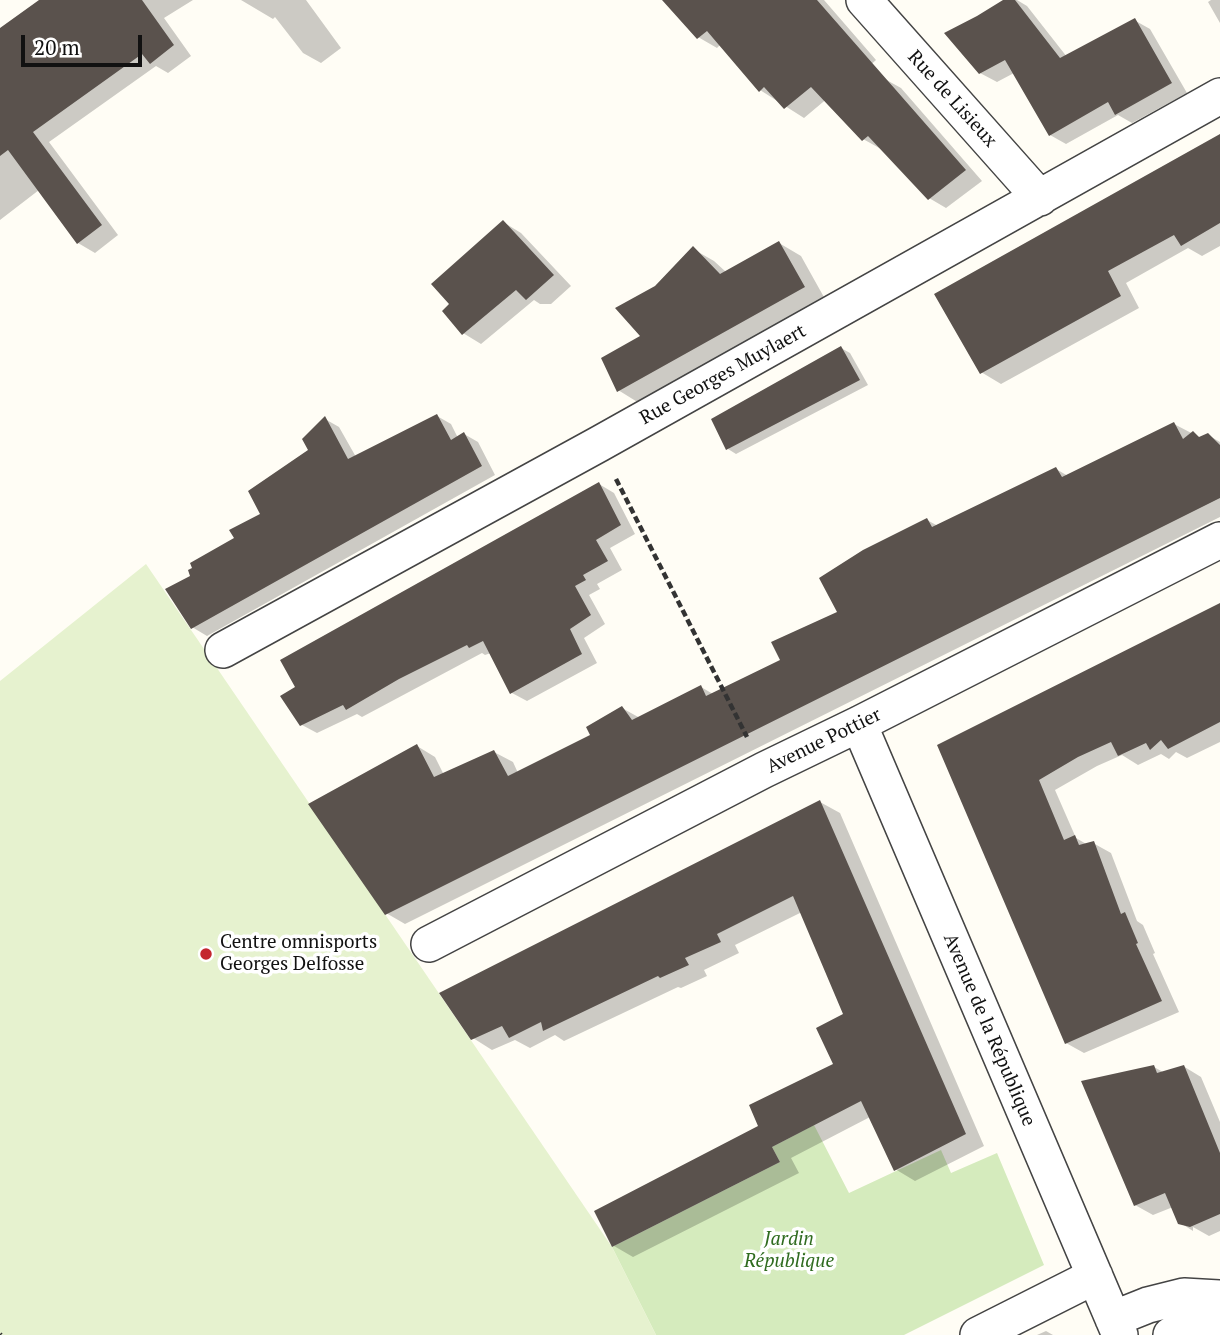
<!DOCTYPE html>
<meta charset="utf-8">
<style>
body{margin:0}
#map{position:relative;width:1220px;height:1335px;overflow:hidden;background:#fffdf5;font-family:"PT Serif",serif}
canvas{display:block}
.scale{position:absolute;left:21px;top:35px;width:121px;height:32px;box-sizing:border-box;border:4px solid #111;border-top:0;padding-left:9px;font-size:21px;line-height:24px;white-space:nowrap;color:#111;-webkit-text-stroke:5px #fff;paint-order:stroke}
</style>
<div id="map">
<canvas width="1220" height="1335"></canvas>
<div class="scale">20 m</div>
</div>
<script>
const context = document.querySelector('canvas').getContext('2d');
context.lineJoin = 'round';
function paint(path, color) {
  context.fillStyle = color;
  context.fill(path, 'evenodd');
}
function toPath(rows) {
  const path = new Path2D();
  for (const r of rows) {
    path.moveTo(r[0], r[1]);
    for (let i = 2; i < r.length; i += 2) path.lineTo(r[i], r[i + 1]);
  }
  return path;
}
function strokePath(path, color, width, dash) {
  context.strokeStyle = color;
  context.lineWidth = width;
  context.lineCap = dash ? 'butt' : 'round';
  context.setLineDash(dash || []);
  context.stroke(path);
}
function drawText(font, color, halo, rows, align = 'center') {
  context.font = font + ' "PT Serif",serif';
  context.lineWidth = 7;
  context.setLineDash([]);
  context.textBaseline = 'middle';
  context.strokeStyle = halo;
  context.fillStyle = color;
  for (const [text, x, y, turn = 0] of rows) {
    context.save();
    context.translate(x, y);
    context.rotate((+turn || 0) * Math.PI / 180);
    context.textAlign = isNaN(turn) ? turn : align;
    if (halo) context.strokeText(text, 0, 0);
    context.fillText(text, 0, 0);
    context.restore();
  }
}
const green = toPath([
 [814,1125,849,1193,941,1150,951,1173,997,1153,1044,1265,904,1335,656,1335,612,1247,780,1162,772,1147]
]);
const pitch = toPath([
 [146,564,612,1247,656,1335,0,1335,0,681]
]);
const shadow = toPath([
 [42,0,193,0,164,18,191,56,168,73,156,66,49,142,118,235,95,253,78,243,39,190,0,220,0,31],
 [241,0,306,0,341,48,321,63,303,53,275,17,273,19],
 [693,0,824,0,876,60,833,99,829,97,804,118,760,90,721,44,717,48,698,37],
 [1006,0,1017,0,1027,6,1067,57,1134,20,1150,29,1187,93,1132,123,1118,115,1066,144,1050,135,1014,73,997,82,980,73],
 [1211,0,1220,0,1220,23,1208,2],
 [883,78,901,88,982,181,946,208,929,198,881,149,863,139],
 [1220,136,1220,246,1202,256,1188,248,1126,283,1139,308,1001,384,981,372],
 [503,222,521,233,571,286,551,304,540,304,534,300,481,344,463,333],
 [779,243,801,256,825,299,639,403,618,390,643,336,656,287,693,249,714,261,726,272],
 [841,348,850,353,868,385,736,454,728,449],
 [437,416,451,424,458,438,464,434,478,442,495,475,207,636,192,627,193,576,263,515,310,450,325,419,339,427,356,457],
 [1174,424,1201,438,1208,435,1220,442,1220,517,405,924,386,913,417,746,435,757,444,775,494,752,513,762,518,773,592,735,622,708,640,718,701,687,713,694,782,661,839,613,927,520,938,526,1056,469,1068,476],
 [599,484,614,493,635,534,610,548,622,570,597,584,600,589,589,595,605,624,584,638,597,663,527,701,512,693,491,653,485,655,482,653,362,717,357,714,317,733,302,725],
 [1220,605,1220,742,1187,758,1176,752,1169,759,1161,754,1138,765,1122,755,1097,766,1055,790,1076,838,1088,845,1093,843,1111,853,1137,921,1143,925,1155,953,1153,954,1179,1012,1084,1053,1066,1043,939,746],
 [820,802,840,813,984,1146,915,1181,895,1169,870,1117,791,1158,799,1173,633,1257,614,1246,835,1064,845,1015,802,912,735,945,739,953,704,970,707,976,681,988,678,987,564,1041,555,1035,530,1048,515,1040,492,1050,473,1038],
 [1183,1066,1201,1077,1220,1122,1220,1231,1209,1236,1193,1227,1193,1231,1179,1222,1173,1207,1153,1215,1135,1205,1154,1067,1163,1072],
 [1046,1331,1053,1335,1037,1335]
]);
const building = toPath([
 [39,0,142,0,174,45,150,64,142,54,33,132,102,225,77,244,8,150,0,156,0,28],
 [662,0,817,0,966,170,928,200,868,136,862,141,811,87,784,109,764,87,759,92,707,31,697,39],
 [1003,0,1015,0,1060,58,1135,18,1172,83,1115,115,1108,102,1049,136,1005,60,979,74,944,33,977,16],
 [1220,134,1220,223,1181,246,1174,235,1108,271,1121,296,980,374,934,294],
 [503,220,554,275,526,300,516,290,462,335,442,311,449,304,431,284],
 [779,241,805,287,617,392,601,358,640,336,615,308,655,286,693,246,720,274],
 [841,346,860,380,726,450,711,419],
 [437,414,451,440,464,432,482,466,191,629,165,589,190,576,188,570,192,568,190,563,234,538,229,530,260,514,248,491,308,450,302,439,325,416,348,459],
 [1174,422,1183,439,1193,431,1199,437,1208,433,1220,445,1220,498,385,915,308,804,417,744,434,777,494,750,508,776,590,735,586,727,622,706,632,720,701,685,706,696,780,660,771,642,837,612,819,578,863,550,927,518,932,527,1056,467,1062,477],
 [599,482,621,525,596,540,608,561,583,575,586,580,575,586,591,615,570,629,582,654,510,694,483,641,469,648,467,645,399,679,346,710,343,705,300,726,280,696,295,687,280,660],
 [1220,603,1220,722,1168,749,1161,740,1150,750,1146,743,1118,756,1111,742,1078,757,1039,780,1064,840,1075,835,1079,845,1094,841,1121,914,1125,912,1138,943,1136,944,1162,1001,1065,1044,937,745],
 [820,800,966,1134,894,1171,861,1101,772,1147,780,1162,612,1247,594,1211,758,1126,749,1105,833,1064,816,1028,843,1014,793,896,717,934,721,942,685,958,689,965,660,978,658,976,543,1031,541,1022,509,1038,502,1026,471,1040,439,993],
 [1154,1065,1157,1073,1184,1065,1220,1153,1220,1214,1190,1227,1178,1224,1165,1193,1134,1206,1081,1081]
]);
const path = toPath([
 [616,479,747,737],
 [0,1334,1,1335]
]);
const street = toPath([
 [864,0,1040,198],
 [223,650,599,444,1220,96],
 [859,724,1120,1335],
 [429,944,764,770,859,724,1220,540],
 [1113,1319,1148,1305,1184,1296,1220,1298],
 [978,1335,1095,1276],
 [1171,1335,1185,1330,1213,1328,1220,1330]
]);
const markers = [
 [206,954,7,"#c4262e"]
];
const streetNames = [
 ["Rue de Lisieux",952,99,48],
 ["Rue Georges Muylaert",723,375,-29],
 ["Avenue Pottier",824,741,-26],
 ["Avenue de la République",989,1030,67]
];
const poiNames = [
 ["Centre omnisports",220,943],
 ["Georges Delfosse",220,965]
];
const parkNames = [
 ["Jardin",789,1240],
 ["République",789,1262]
];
paint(green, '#d5ebbd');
paint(pitch, '#e6f2cf');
paint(shadow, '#0003');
paint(building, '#5a524d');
strokePath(street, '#444', 38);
strokePath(path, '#333', 4.5, [7, 3.5]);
strokePath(street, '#fff', 35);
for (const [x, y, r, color] of markers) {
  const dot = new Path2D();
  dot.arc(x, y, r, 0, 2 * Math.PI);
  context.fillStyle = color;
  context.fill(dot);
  strokePath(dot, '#fff', 2.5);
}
drawText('19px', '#111', '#fff', streetNames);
drawText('19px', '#111', '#fff', poiNames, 'left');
drawText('italic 19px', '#2f6b1f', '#fff', parkNames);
</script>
